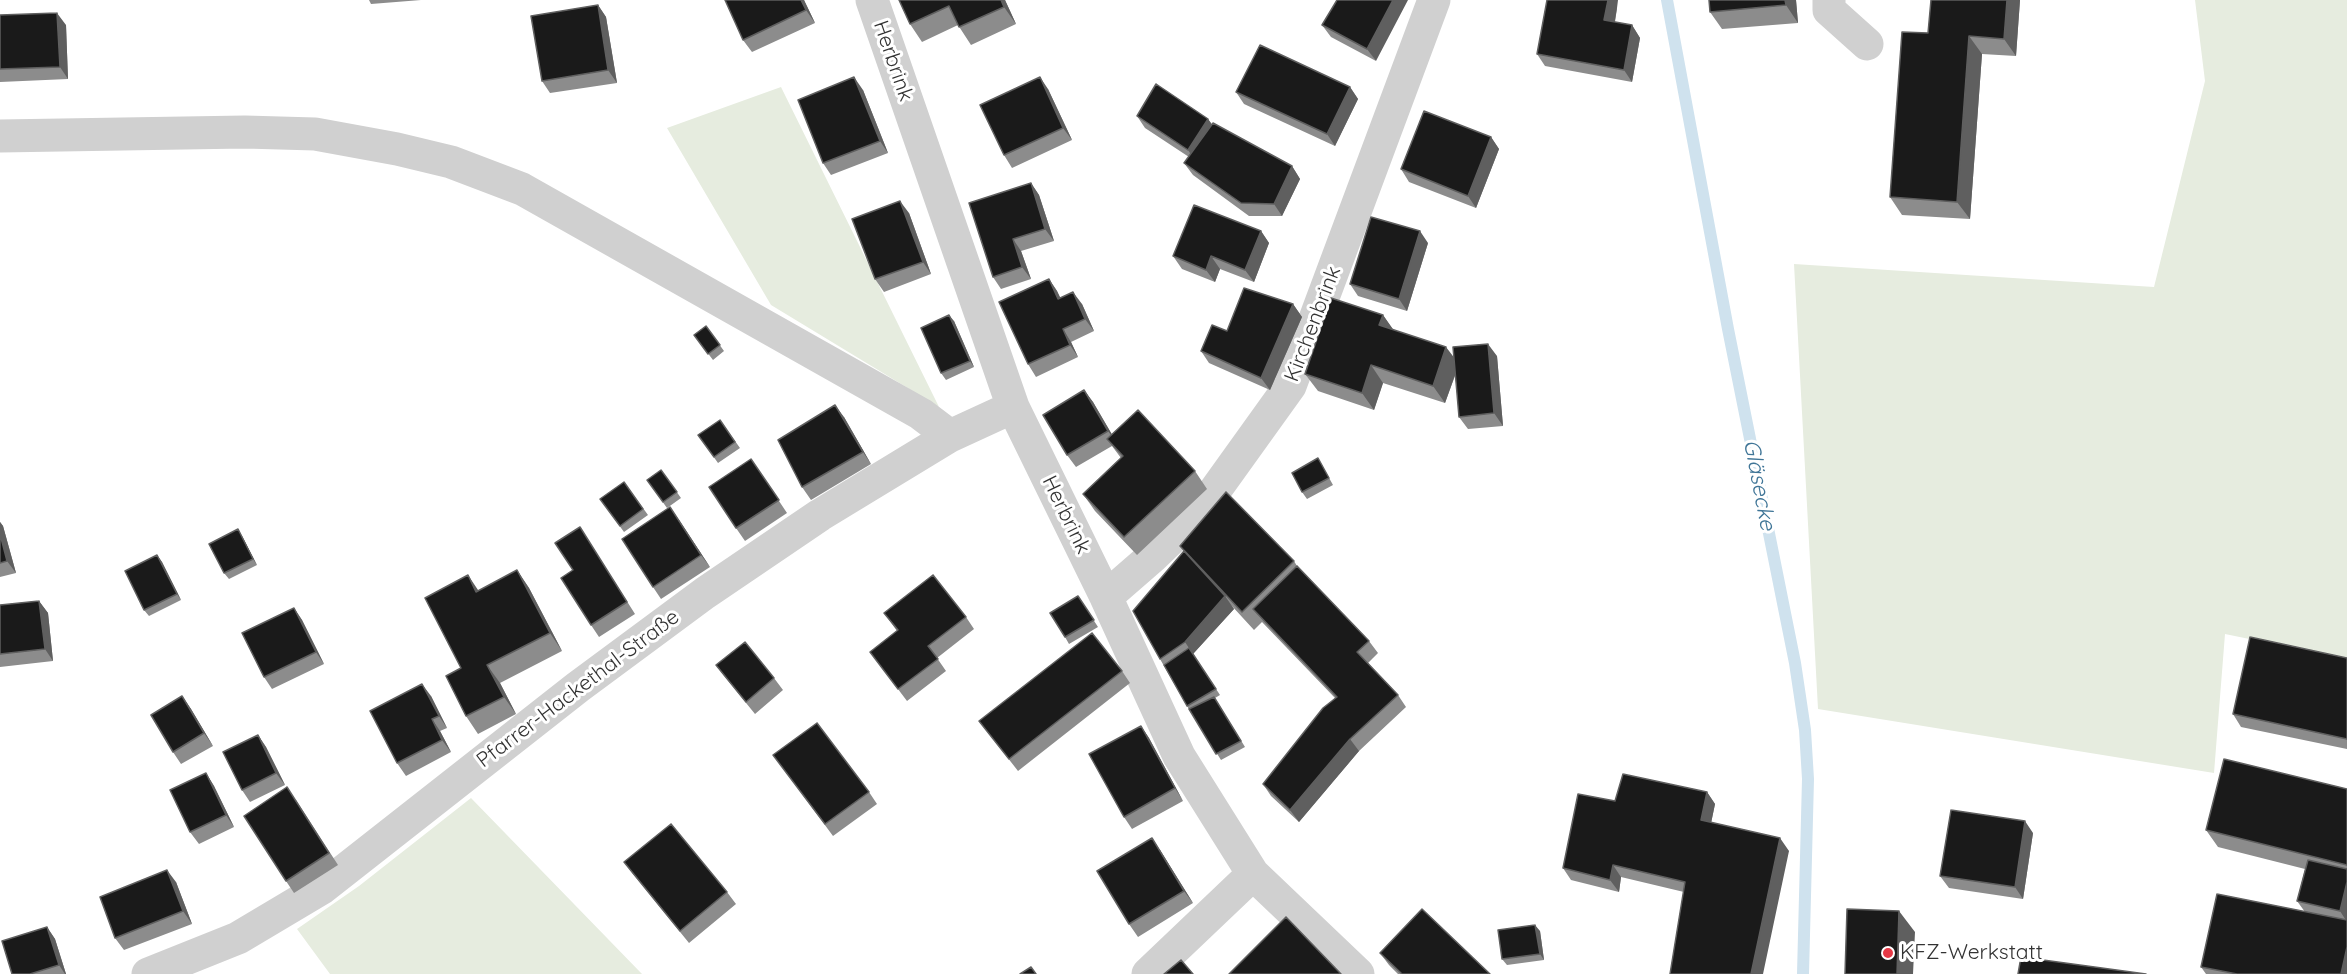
<!DOCTYPE html>
<meta charset="utf-8">
<style>
body{margin:0}
canvas{display:block;background:#fff}
</style>
<canvas width="2347" height="974"></canvas>
<script>
const context = document.querySelector('canvas').getContext('2d');
context.lineJoin = 'round';
function paint(path, color) {
  context.fillStyle = color;
  context.fill(path, 'evenodd');
}
function toPath(rows) {
  const path = new Path2D();
  for (const r of rows) {
    path.moveTo(r[0], r[1]);
    for (let i = 2; i < r.length; i += 2) path.lineTo(r[i], r[i + 1]);
  }
  return path;
}
function strokePath(path, color, width, dash) {
  context.strokeStyle = color;
  context.lineWidth = width;
  context.lineCap = dash ? 'butt' : 'round';
  context.setLineDash(dash || []);
  context.stroke(path);
}
function drawText(font, color, halo, rows, align = 'center') {
  context.font = font + ' Quicksand,sans-serif';
  context.lineWidth = 6;
  context.setLineDash([]);
  context.textBaseline = 'middle';
  context.strokeStyle = halo;
  context.fillStyle = color;
  for (const [text, x, y, turn = 0] of rows) {
    context.save();
    context.translate(x, y);
    context.rotate((+turn || 0) * Math.PI / 180);
    context.textAlign = isNaN(turn) ? turn : align;
    if (halo) context.strokeText(text, 0, 0);
    context.fillText(text, 0, 0);
    context.restore();
  }
}
const green = toPath([
 [2195,0,2347,0,2347,659,2225,634,2214,773,1818,709,1794,264,2154,287,2205,81],
 [781,87,939,407,771,305,667,128],
 [471,798,642,974,330,974,297,929,359,886]
]);
const stream = toPath([
 [1667,0,1728,329,1795,663,1805,730,1808,779,1803,974]
]);
const minor = toPath([
 [872,0,1013,407,1106,597,1179,756,1253,874,1358,974],
 [1829,0,1829,10,1867,44],
 [0,136,245,132,315,134,397,149,451,162,522,189,921,414,950,436],
 [1106,597,1152,557,1201,510,1290,386,1434,0],
 [148,974,238,938,322,888,578,687,705,593,820,515,950,436,1013,407],
 [1148,974,1253,874]
]);
const wall = toPath([
 [369,0,421,0,371,4],
 [804,0,815,23,752,52,743,40],
 [899,0,1005,0,1016,24,971,45,958,25,922,42,910,24],
 [1337,0,1376,61,1331,37,1322,25],
 [1709,0,1796,0,1798,23,1722,29,1710,12],
 [1931,0,2020,0,2016,56,1982,54,1970,219,1902,215,1890,197,1928,33],
 [598,5,606,17,617,83,550,93,542,81],
 [1617,8,1615,22,1632,25,1640,38,1632,82,1545,66,1537,54],
 [0,15,66,25,68,79,0,82],
 [1350,87,1358,99,1335,146,1244,104,1236,92],
 [1048,89,1072,140,1012,168,1004,155],
 [863,90,888,153,831,175,823,163],
 [1137,116,1208,119,1212,125,1292,166,1300,179,1282,216,1249,216,1193,175,1184,163,1189,157,1145,128],
 [1491,137,1499,149,1476,208,1409,182,1401,169],
 [1031,183,1039,195,1054,241,1021,251,1031,279,1001,289,993,277],
 [909,213,931,274,884,292,875,279],
 [1261,231,1269,243,1254,282,1220,269,1215,282,1182,269,1173,256],
 [1428,243,1407,311,1358,296,1350,284],
 [1049,279,1057,291,1060,298,1082,304,1094,331,1071,342,1078,357,1036,377,1028,364],
 [1293,304,1302,317,1270,390,1209,363,1201,351,1227,331],
 [1383,315,1393,330,1454,358,1497,356,1503,426,1468,429,1459,417,1456,373,1445,403,1383,383,1374,410,1318,391,1305,374],
 [954,321,974,367,946,380,941,373],
 [706,326,724,351,713,360,694,335],
 [1084,390,1093,402,1112,435,1195,471,1207,489,1137,555,1095,511,1083,494,1121,458,1112,446,1076,467,1067,455],
 [844,417,871,464,811,500,802,487],
 [720,420,740,448,718,463,698,435],
 [1318,458,1333,485,1307,499,1302,492],
 [751,459,787,513,745,541,736,528],
 [661,470,681,498,667,508,647,480],
 [624,482,648,515,624,532,600,499],
 [679,520,710,567,661,599,653,587],
 [0,522,3,526,16,573,0,577],
 [580,527,635,614,599,637,591,625,573,570],
 [242,536,257,565,229,579,224,573],
 [1180,546,1294,561,1297,566,1369,641,1378,653,1368,663,1398,695,1406,707,1359,751,1299,822,1271,796,1263,784,1335,698,1262,622,1254,630,1231,605,1234,609,1193,654,1220,695,1215,698,1245,747,1221,760,1187,706,1160,659,1184,551],
 [157,555,162,562,181,600,149,616,144,610],
 [517,570,529,588,562,651,500,683,516,714,478,734,466,716,461,668,479,591],
 [1078,596,1098,627,1069,644,1065,637],
 [39,601,48,613,53,661,0,667,0,605],
 [294,608,302,620,324,664,272,689,264,677],
 [884,613,966,617,974,629,937,658,946,671,907,701,870,652,897,631],
 [2347,658,2347,749,2241,727,2233,714],
 [716,665,774,678,783,690,755,714,725,677],
 [1122,671,1130,683,1018,771,979,721],
 [182,696,191,709,213,746,181,764,173,752],
 [431,696,447,728,440,731,451,752,406,776,397,763],
 [1141,726,1149,738,1183,801,1132,829,1124,817],
 [258,735,266,747,285,785,250,802,242,790],
 [782,767,869,792,877,804,833,836],
 [206,773,214,786,234,827,199,844,190,832],
 [2347,789,2347,974,2206,974,2201,967,2305,912,2297,901,2305,869,2218,847,2206,830],
 [1707,792,1715,804,1711,823,1789,851,1684,892,1621,877,1619,892,1571,880,1563,868,1615,801],
 [296,800,338,865,294,893,286,881],
 [2033,833,2023,899,1949,888,1940,876],
 [1160,850,1193,903,1138,937,1129,924],
 [624,862,727,892,736,904,689,943,633,874],
 [176,882,192,924,124,950,115,938],
 [47,927,55,939,66,974,12,974],
 [1540,931,1544,960,1507,965,1502,959],
 [1380,953,1490,974,1398,974,1389,965]
]);
const shadedWall = toPath([
 [801,0,804,0,815,23,806,10],
 [1001,0,1005,0,1016,24,1004,7],
 [1393,0,1408,0,1376,61,1367,49],
 [1608,0,1618,0,1617,8,1613,32,1604,20],
 [1785,0,1796,0,1798,23,1786,5],
 [2007,0,2020,0,2016,56,2004,39],
 [598,5,606,17,617,83,608,70],
 [57,13,66,25,68,79,60,67],
 [1632,25,1640,38,1632,82,1624,70],
 [1969,36,1982,54,1970,219,1957,202],
 [854,77,863,90,888,153,880,141],
 [1040,77,1048,89,1072,140,1063,128],
 [1350,87,1358,99,1335,146,1327,134],
 [1208,119,1217,131,1196,162,1188,150],
 [1491,137,1499,149,1476,208,1468,196],
 [1292,166,1300,179,1282,216,1274,204],
 [1031,183,1039,195,1054,241,1045,229],
 [900,201,909,213,931,274,923,262],
 [1261,231,1269,243,1254,282,1245,270],
 [1420,231,1428,243,1407,311,1399,299],
 [1013,239,1021,251,1031,279,1022,267],
 [1211,256,1220,269,1215,282,1206,270],
 [1049,279,1057,291,1067,311,1058,299],
 [1073,292,1082,304,1094,331,1085,319],
 [1293,304,1302,317,1270,390,1261,378],
 [949,315,954,321,974,367,970,361],
 [1383,315,1395,332,1379,325],
 [1063,329,1071,342,1078,357,1070,345],
 [1488,344,1497,356,1503,426,1494,413],
 [1446,347,1459,364,1445,403,1433,386],
 [1371,365,1383,383,1374,410,1362,393],
 [1084,390,1093,402,1117,443,1108,431],
 [835,405,844,417,871,464,863,452],
 [670,507,679,520,710,567,701,555],
 [0,522,3,526,16,573,7,561,0,534],
 [238,529,242,536,257,565,253,559],
 [157,555,162,562,181,600,177,594],
 [517,570,529,588,562,651,550,633],
 [468,575,480,593,476,592],
 [1225,596,1234,609,1193,654,1220,695,1185,642],
 [39,601,48,613,53,661,45,649],
 [294,608,302,620,324,664,316,652],
 [487,665,500,683,516,714,504,697],
 [422,684,431,696,447,728,439,716],
 [182,696,191,709,213,746,204,733],
 [432,719,440,731,451,752,442,740],
 [1141,726,1149,738,1183,801,1175,788],
 [258,735,266,747,285,785,276,773],
 [1350,739,1359,751,1299,822,1290,810],
 [206,773,214,786,234,827,226,815],
 [1707,792,1715,804,1709,833,1701,820],
 [2025,821,2033,833,2023,899,2015,887],
 [1152,838,1160,850,1193,903,1184,891],
 [1780,838,1789,851,1763,974,1751,974],
 [1613,865,1621,877,1619,892,1610,880],
 [167,870,176,882,192,924,183,911],
 [2347,882,2347,922,2340,911],
 [1899,911,1915,932,1913,974,1897,974],
 [1535,925,1540,931,1544,960,1540,954],
 [47,927,55,939,66,974,65,974,59,965],
 [2347,947,2347,974,2341,974]
]);
const building = toPath([
 [725,0,801,0,806,10,743,40,725,0],
 [899,0,1001,0,1004,7,959,27,949,6,910,24,899,0],
 [1337,0,1393,0,1367,49,1322,25,1337,0],
 [1547,0,1608,0,1604,20,1632,25,1624,70,1537,54,1547,0],
 [1709,0,1785,0,1786,5,1710,12,1709,0],
 [1931,0,2007,0,2004,39,1969,36,1957,202,1890,197,1902,32,1928,33,1931,0],
 [598,5,608,70,542,81,531,16,598,5],
 [57,13,60,67,0,69,0,15,57,13],
 [1260,45,1350,87,1327,134,1236,92,1260,45],
 [854,77,880,141,823,163,798,100,854,77],
 [1040,77,1063,128,1004,155,980,105,1040,77],
 [1156,84,1208,119,1188,150,1137,116,1156,84],
 [1424,111,1491,137,1468,196,1401,169,1424,111],
 [1213,123,1292,166,1274,204,1241,203,1184,163,1213,123],
 [1031,183,1045,229,1013,239,1022,267,993,277,969,203,1031,183],
 [900,201,923,262,875,279,852,219,900,201],
 [1194,205,1261,231,1245,270,1211,256,1206,270,1173,256,1194,205],
 [1371,217,1420,231,1399,299,1350,284,1371,217],
 [1049,279,1058,299,1073,292,1085,319,1063,329,1070,345,1028,364,999,302,1049,279],
 [1244,288,1293,304,1261,378,1201,351,1212,325,1227,331,1244,288],
 [1331,298,1383,315,1379,325,1446,347,1433,386,1371,365,1362,393,1305,374,1331,298],
 [949,315,970,361,941,373,921,328,949,315],
 [706,326,720,345,708,354,694,335,706,326],
 [1488,344,1494,413,1459,417,1453,347,1488,344],
 [1084,390,1108,431,1067,455,1043,415,1084,390],
 [835,405,863,452,802,487,778,440,835,405],
 [1138,410,1195,471,1124,537,1083,494,1123,456,1107,439,1138,410],
 [720,420,735,442,714,457,698,435,720,420],
 [1318,458,1329,478,1302,492,1292,473,1318,458],
 [751,459,779,500,736,528,709,487,751,459],
 [661,470,677,492,663,502,647,480,661,470],
 [624,482,643,509,620,526,600,499,624,482],
 [1226,492,1294,561,1242,612,1180,546,1226,492],
 [670,507,701,555,653,587,622,539,670,507],
 [580,527,627,602,591,625,561,578,573,570,555,543,580,527],
 [238,529,253,559,224,573,209,544,238,529],
 [0,534,7,561,0,563,0,534],
 [1184,551,1225,596,1185,642,1160,659,1133,611,1184,551],
 [157,555,177,594,144,610,125,571,157,555],
 [1297,566,1369,641,1357,652,1398,695,1350,739,1290,810,1263,784,1323,708,1337,697,1253,609,1297,566],
 [517,570,550,633,487,665,504,697,466,716,446,676,461,668,425,598,468,575,476,592,517,570],
 [933,575,966,617,928,646,938,659,898,689,870,652,898,630,884,613,933,575],
 [1078,596,1094,620,1065,637,1050,613,1078,596],
 [39,601,45,649,0,654,0,605,39,601],
 [294,608,316,652,264,677,242,633,294,608],
 [1092,633,1122,671,1009,759,979,721,1092,633],
 [2250,637,2347,658,2347,739,2233,714,2250,637],
 [745,642,774,678,746,702,716,665,745,642],
 [1189,648,1216,689,1187,706,1164,665,1189,648],
 [422,684,439,716,432,719,442,740,397,763,370,711,422,684],
 [182,696,204,733,173,752,151,715,182,696],
 [1214,697,1241,741,1216,754,1189,709,1214,697],
 [817,723,869,792,825,824,773,755,817,723],
 [1141,726,1175,788,1124,817,1089,754,1141,726],
 [258,735,276,773,242,790,223,752,258,735],
 [2224,759,2347,789,2347,865,2206,830,2224,759],
 [206,773,226,815,190,832,170,790,206,773],
 [1623,774,1707,792,1701,820,1780,838,1751,974,1670,974,1685,882,1613,865,1610,880,1563,868,1578,794,1615,801,1623,774],
 [287,787,329,853,286,881,244,816,287,787],
 [1951,810,2025,821,2015,887,1940,876,1951,810],
 [671,824,727,892,680,931,624,862,671,824],
 [1152,838,1184,891,1129,924,1097,871,1152,838],
 [2308,860,2347,869,2347,882,2340,911,2297,901,2308,860],
 [167,870,183,911,115,938,100,897,167,870],
 [2217,894,2347,920,2347,947,2341,974,2237,974,2201,967,2217,894],
 [1422,909,1490,974,1402,974,1380,953,1422,909],
 [1847,909,1899,911,1897,974,1845,974,1847,909],
 [1286,917,1341,974,1229,974,1286,917],
 [1535,925,1540,954,1502,959,1498,930,1535,925],
 [47,927,59,965,30,974,12,974,2,941,47,927],
 [2021,957,2146,974,2018,974,2021,957],
 [1181,960,1193,974,1164,974,1181,960],
 [1031,967,1036,974,1020,974,1031,967]
]);
const markers = [
 [1888,953,6,"#e63946"]
];
const streetNames = [
 ["Herbrink",893,61,71],
 ["Kirchenbrink",1313,324,-69],
 ["Herbrink",1066,515,64],
 ["Pfarrer-Hackethal-Straße",578,689,-37]
];
const poiNames = [
 ["KFZ-Werkstatt",1900,953]
];
const waterNames = [
 ["Gläsecke",1759,485,79]
];
paint(green, '#e6ecdf');
strokePath(stream, '#cfe2ee', 12);
strokePath(minor, '#d0d0d0', 33);
paint(wall, '#8c8c8c');
paint(shadedWall, '#5f5f5f');
paint(building, '#1a1a1a');
strokePath(building, '#5f5f5f', 1.5);
for (const [x, y, r, color] of markers) {
  const dot = new Path2D();
  dot.arc(x, y, r, 0, 2 * Math.PI);
  context.fillStyle = color;
  context.fill(dot);
  strokePath(dot, '#fff', 2);
}
drawText('21px', '#333', '#fff', streetNames);
drawText('21px', '#333', '#fff', poiNames, 'left');
drawText('italic 22px', '#3f7597', '#fff', waterNames);
</script>
